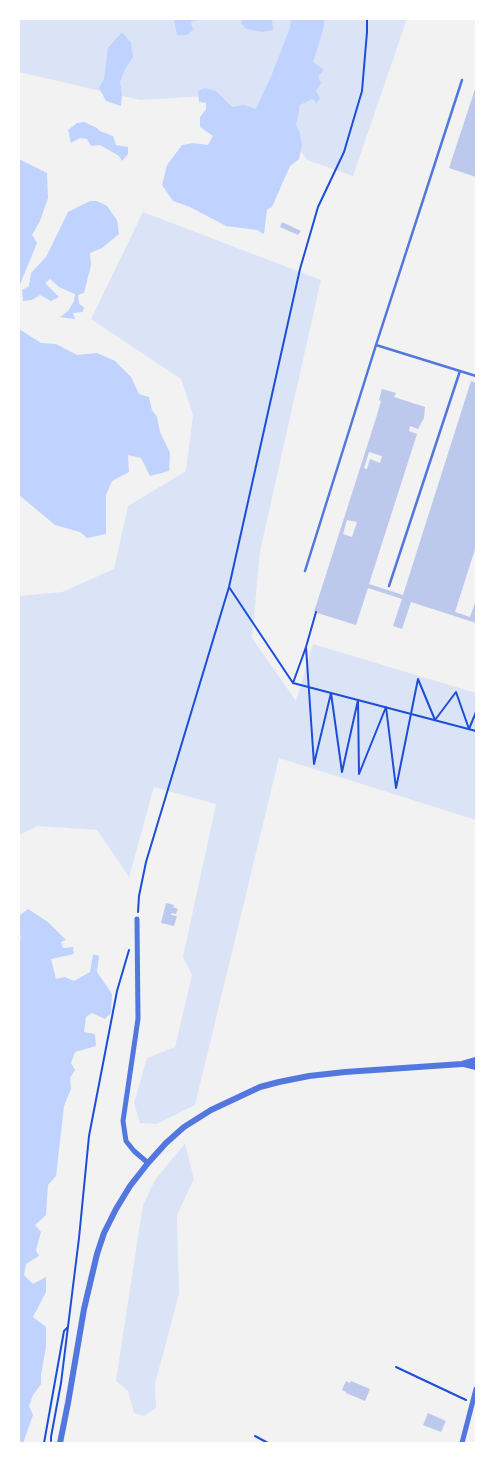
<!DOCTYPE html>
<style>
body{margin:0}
#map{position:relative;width:495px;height:1462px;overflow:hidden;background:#f2f2f2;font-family:"Open Sans",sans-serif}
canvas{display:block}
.frame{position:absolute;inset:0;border:20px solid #fff;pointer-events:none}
</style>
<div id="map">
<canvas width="495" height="1462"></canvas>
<div class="frame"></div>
</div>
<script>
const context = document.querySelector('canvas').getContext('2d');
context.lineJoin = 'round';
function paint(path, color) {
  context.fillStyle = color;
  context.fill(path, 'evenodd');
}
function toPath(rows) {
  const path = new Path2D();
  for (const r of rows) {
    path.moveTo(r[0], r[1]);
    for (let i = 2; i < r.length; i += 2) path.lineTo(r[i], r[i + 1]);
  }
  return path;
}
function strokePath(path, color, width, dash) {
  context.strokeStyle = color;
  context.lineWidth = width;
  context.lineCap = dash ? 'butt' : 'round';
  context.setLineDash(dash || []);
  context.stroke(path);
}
const green = toPath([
 [19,19,407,19,353,176,307,160,288,133,207,96,140,100,19,72],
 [143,212,321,280,260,551,252,638,296,701,313,644,476,693,476,820,279,758,195,1105,157,1124,140,1123,134,1103,147,1058,175,1047,192,975,183,957,216,804,154,787,129,877,97,830,38,826,19,835,19,596,62,592,114,569,128,506,186,471,193,415,181,379,91,319],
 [185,1143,194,1179,177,1215,179,1294,155,1384,156,1408,144,1416,134,1413,128,1391,116,1381,126,1315,143,1205,155,1180]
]);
const water = toPath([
 [174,19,201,19,191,22,193,30,187,35,177,35],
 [242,19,272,19,273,30,262,32,246,29,241,23],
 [291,19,324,19,324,27,313,62,324,70,318,76,321,83,316,91,320,98,317,103,312,99,300,105,296,125,300,133,302,146,299,159,290,166,272,207,267,210,264,234,257,230,226,226,190,207,173,201,162,185,167,165,182,145,193,143,208,145,213,136,200,127,200,117,206,109,206,103,199,102,198,91,205,88,216,91,232,107,244,105,256,109,272,74,290,28],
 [122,32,131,43,133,57,125,69,120,82,122,94,121,106,106,101,99,88,104,79,108,48],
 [84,122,97,128,100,131,113,136,116,145,128,147,128,154,122,161,119,156,100,145,91,146,87,139,80,138,71,143,68,130,77,123],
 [19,159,47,173,48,198,40,221,32,235,37,243,19,287],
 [90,201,97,201,107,206,117,220,119,234,102,248,90,253,91,265,84,293,78,295,79,304,84,307,83,312,73,313,75,319,60,317,68,311,74,301,75,294,59,287,50,279,45,283,59,297,51,301,40,295,32,300,23,301,22,290,29,286,31,273,46,257,68,212],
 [19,329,41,343,56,344,77,355,97,353,115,361,131,377,139,394,149,397,152,410,157,417,160,432,170,453,169,471,150,476,141,458,128,455,129,472,112,481,106,495,106,534,87,538,80,532,55,525,19,495],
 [28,909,48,922,66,940,61,942,63,948,73,947,74,954,51,959,56,979,65,977,74,981,90,972,93,954,99,956,97,972,112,994,111,1013,105,1019,92,1013,86,1017,84,1032,95,1034,96,1046,75,1052,71,1063,75,1070,70,1078,71,1089,64,1106,56,1176,48,1185,46,1215,35,1225,41,1232,36,1250,39,1256,26,1264,24,1275,33,1284,46,1277,46,1292,33,1317,46,1327,46,1347,41,1375,41,1384,33,1395,29,1406,33,1415,23,1443,19,1443,19,941,21,938,19,930,19,916]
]);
const building = toPath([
 [476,86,476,177,449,168],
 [282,222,301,231,298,235,280,227],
 [471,381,476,383,476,546,455,612,470,617,476,600,476,623,411,602,402,629,393,626,402,599,368,588,356,625,314,612,377,415,381,401,379,400,382,389,396,393,394,397,425,407,424,418,418,429,410,426,409,431,417,434,369,584,403,595],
 [369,452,382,456,380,463,370,459,367,469,364,468],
 [347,520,357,522,352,537,343,534],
 [166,903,174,905,173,907,178,909,176,914,172,913,171,915,177,916,174,926,161,923],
 [346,1381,350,1383,351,1381,370,1389,365,1401,346,1393,346,1392,342,1390],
 [428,1413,446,1421,441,1432,423,1425]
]);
const path = toPath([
 [229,587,293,683,476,731],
 [306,647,316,612],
 [293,683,306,647,314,764,331,693,342,772,358,700,359,774,386,707,396,788,418,679,435,720,456,692,469,729,476,712],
 [138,912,139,896,146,862,229,587,300,269,318,207,344,152,362,91,367,32,367,19],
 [396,1367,466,1400],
 [255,1436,268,1443],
 [51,1441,51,1437,61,1383,79,1238,89,1136,117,991,129,950],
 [44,1443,64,1331,68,1327]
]);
const service = toPath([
 [376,345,476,376],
 [305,571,376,345,462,80],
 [389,586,460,371]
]);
const minor = toPath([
 [137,919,138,1019,123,1121,126,1141,134,1151,148,1163],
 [462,1443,476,1389]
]);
const tertiary = toPath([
 [464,1064,476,1067],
 [60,1443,68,1403,84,1309,97,1254,104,1233,116,1209,130,1186,148,1163,166,1143,184,1127,211,1110,260,1087,279,1082,309,1076,345,1072,462,1064,476,1060]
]);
paint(green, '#dbe4f7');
paint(water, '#bfd3fe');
paint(building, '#bdc9ec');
strokePath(path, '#1d4ed8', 2);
strokePath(service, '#5277de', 2.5);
strokePath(minor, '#5277de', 5);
strokePath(tertiary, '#5277de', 6);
</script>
